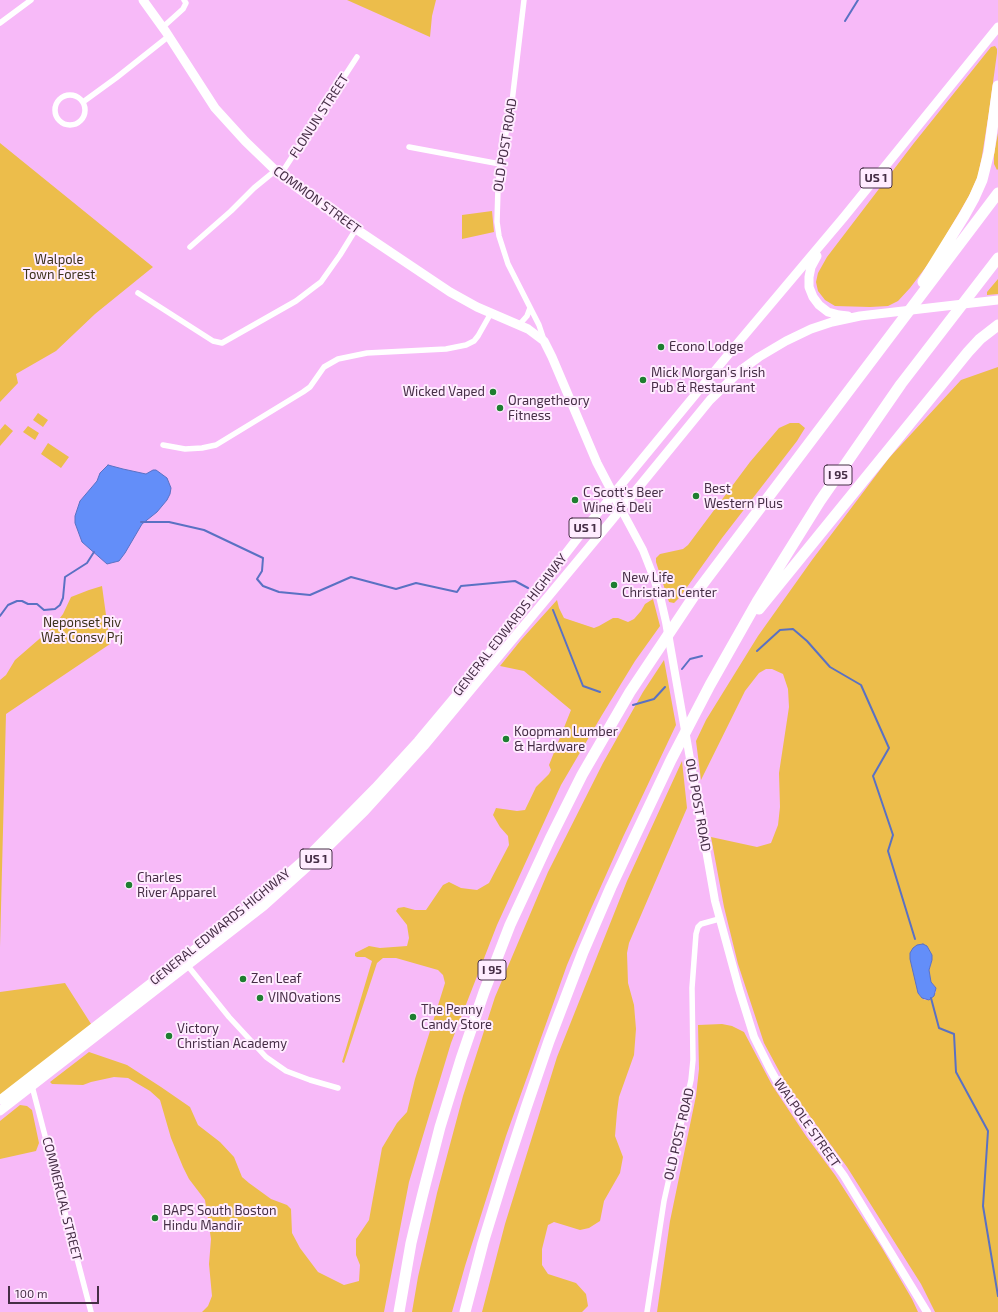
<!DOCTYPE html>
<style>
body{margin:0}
#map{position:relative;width:998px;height:1312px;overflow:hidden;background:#f7baf8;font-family:"Exo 2",sans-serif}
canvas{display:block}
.scale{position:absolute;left:8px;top:1286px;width:91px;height:18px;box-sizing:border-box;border:2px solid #462e46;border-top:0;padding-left:5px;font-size:12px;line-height:14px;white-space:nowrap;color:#462e46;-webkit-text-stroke:3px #ffecff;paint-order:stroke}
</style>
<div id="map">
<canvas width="998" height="1312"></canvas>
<div class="scale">100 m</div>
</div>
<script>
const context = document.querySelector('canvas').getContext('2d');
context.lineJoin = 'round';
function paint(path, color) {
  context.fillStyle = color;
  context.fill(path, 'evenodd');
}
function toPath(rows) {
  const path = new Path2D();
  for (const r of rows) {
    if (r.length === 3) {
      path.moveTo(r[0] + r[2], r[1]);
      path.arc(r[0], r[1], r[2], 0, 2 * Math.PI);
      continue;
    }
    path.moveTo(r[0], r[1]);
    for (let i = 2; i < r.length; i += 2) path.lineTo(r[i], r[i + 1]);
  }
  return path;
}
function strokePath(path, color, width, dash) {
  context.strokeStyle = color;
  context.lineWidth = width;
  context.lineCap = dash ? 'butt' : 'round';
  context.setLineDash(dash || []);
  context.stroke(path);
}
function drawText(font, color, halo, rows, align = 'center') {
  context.font = font + ' "Exo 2",sans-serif';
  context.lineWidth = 4;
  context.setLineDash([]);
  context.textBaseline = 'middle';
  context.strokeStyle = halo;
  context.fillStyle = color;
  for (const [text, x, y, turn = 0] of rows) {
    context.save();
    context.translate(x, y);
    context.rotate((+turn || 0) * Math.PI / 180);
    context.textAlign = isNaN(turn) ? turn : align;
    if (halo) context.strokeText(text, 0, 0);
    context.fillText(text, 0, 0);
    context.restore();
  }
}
const green = toPath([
 [347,0,436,0,432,16,430,37],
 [995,46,997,49,997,53,989,112,982,156,978,176,969,196,932,259,910,288,898,301,888,306,870,307,835,306,825,300,818,291,816,282,818,273,827,257,914,143,991,47],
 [998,133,998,169,997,170,994,164,994,154],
 [0,143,153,267,95,314,56,351,16,374,18,383,0,402],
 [492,211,494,232,462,239,462,215],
 [998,279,998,294,987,295,987,292],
 [998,367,998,1312,935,1312,921,1284,866,1197,847,1167,785,1082,764,1043,738,964,724,907,711,837,757,847,771,843,778,825,780,807,779,773,789,707,788,689,783,674,772,669,766,669,759,673,745,691,701,780,696,741,706,720,758,636,812,560,889,458,961,380],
 [927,946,930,951,932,960,929,970,931,982,936,988,936,992,929,1000,925,1000,922,998,918,993,910,956],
 [38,413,48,420,43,427,33,420],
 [790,423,799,423,805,428,797,441,722,538,680,597,674,603,669,602,656,562,656,558,660,554,683,549,688,545,750,462,779,428],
 [5,424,13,431,0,446,0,430],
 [28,426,39,433,35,440,23,432],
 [48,443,69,457,61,468,41,454],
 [102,586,110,644,6,714,0,947,0,680,6,675,15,660,53,627,63,614,71,597,89,590],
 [653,599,660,626,635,661,602,715,561,785,497,925,451,1043,409,1182,384,1312,202,1312,208,1306,212,1296,209,1264,211,1239,205,1200,189,1179,183,1167,171,1138,160,1100,150,1091,128,1078,114,1077,91,1082,83,1085,52,1084,50,1082,89,1052,127,1065,161,1087,190,1107,198,1125,220,1142,234,1157,242,1177,249,1183,271,1199,287,1205,291,1209,292,1233,300,1248,318,1272,344,1285,359,1281,360,1265,356,1255,356,1239,369,1220,382,1148,397,1123,407,1112,415,1079,445,983,443,975,438,970,396,958,383,958,377,963,344,1063,342,1062,372,961,365,957,357,957,355,956,355,953,369,946,380,948,407,946,409,938,407,925,396,911,398,908,404,907,415,910,426,910,443,885,449,882,461,888,477,890,489,883,509,845,508,836,500,827,493,815,496,808,517,811,525,810,536,787,549,774,551,770,549,765,571,710,524,671,500,666,521,640,557,600,559,608,564,618,594,628,599,626,613,618,618,618,628,622,634,619,641,611,645,604],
 [664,660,676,725,623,837,589,913,567,965,506,1136,465,1266,452,1312,412,1312,418,1277,437,1193,463,1096,495,997,548,872,603,763,643,692],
 [682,761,687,808,629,943,627,953,628,983,634,1005,636,1029,634,1055,619,1097,617,1112,615,1136,623,1157,620,1173,604,1201,600,1221,589,1228,580,1230,554,1222,548,1225,542,1249,542,1265,548,1274,576,1283,586,1294,588,1306,582,1312,482,1312,505,1224,557,1057,627,881],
 [65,983,93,1027,0,1097,0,992],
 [722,1024,732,1026,744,1032,772,1085,806,1136,835,1175,882,1248,912,1299,918,1312,657,1312,670,1221,696,1096,699,1069,698,1025],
 [20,1105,27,1106,32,1110,39,1143,36,1151,0,1159,0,1121]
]);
const water = toPath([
 [108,465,123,469,146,474,153,470,156,470,167,478,171,488,170,494,167,500,157,512,142,524,125,553,119,561,107,564,82,542,75,523,75,516,80,501,97,481,100,473,108,465],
 [923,944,927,946,932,955,932,960,929,970,931,982,936,988,934,996,929,1000,922,998,918,993,910,959,910,953,913,948,917,945,923,944]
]);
const stream = toPath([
 [845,21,858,0],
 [141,522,169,522,204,530,263,558,262,571,257,579,263,586,279,592,310,595,351,577,396,589,416,583,457,592,461,586,515,581,528,588],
 [553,610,583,686,600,692],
 [0,616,8,605,17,601,22,601,28,604,37,604,44,610,55,609,60,605,63,598,65,577,87,563,94,552],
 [757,651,780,630,793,629,807,641,830,667,861,685,889,748,873,776,893,835,888,851,915,939],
 [682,669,690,659,702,656],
 [633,705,654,699,665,687],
 [931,998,939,1028,954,1034,956,1072,988,1131,983,1206,998,1296]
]);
const street = toPath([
 [524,0,512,102,500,164,498,188,497,222,499,236,508,264,539,325,544,340],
 [0,23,31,0],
 [163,27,183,9,186,3,184,0],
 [70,110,15],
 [83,102,116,78,169,36],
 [409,147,500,164],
 [281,174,357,57],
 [190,247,231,211,254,188,276,170],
 [138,293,213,341,222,343,296,301,313,288,321,282,340,255,356,229],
 [519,325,527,316,530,308],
 [163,445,185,449,202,448,216,445,303,392,310,387,324,367,338,359,367,353,446,349,466,345,474,341,478,336,491,313],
 [188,966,229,1017,266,1057,286,1071,310,1080,338,1088],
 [32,1086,91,1312],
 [647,1312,664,1201,691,1080,693,1060,692,988,696,934,698,927,701,924,719,919]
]);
const secondary = toPath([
 [621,509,643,550,652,573,660,596,666,622,715,901,739,989,754,1037,770,1069,779,1085,844,1176,927,1312]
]);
const primary = toPath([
 [143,0,166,32,215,108,245,141,275,170,299,189,356,229,450,292,477,307,528,329,544,341,552,357,597,463,621,509],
 [817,256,811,267,809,277,809,287,813,297,819,305,828,312,839,315,848,316],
 [0,1100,258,900,308,856,375,788,418,741,454,698,587,526,737,344,844,217,998,27],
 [0,1111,264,906,313,862,365,811,424,746,611,521,710,400,741,370,759,357,786,341,811,329,832,322,860,316,998,300]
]);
const highway = toPath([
 [923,282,964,216,974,198,982,180,989,152,998,86],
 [759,609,968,352,980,339,998,325],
 [399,1312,411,1243,422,1197,440,1127,461,1059,484,992,510,925,550,839,582,775,630,692,696,593,998,193],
 [465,1312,483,1243,504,1175,526,1108,549,1041,583,952,611,887,671,760,710,685,757,602,820,501,901,384,998,258]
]);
const markers = [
 [661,347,4,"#1e7e30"],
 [643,380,4,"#1e7e30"],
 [493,392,4,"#1e7e30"],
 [500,408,4,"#1e7e30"],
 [696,496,4,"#1e7e30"],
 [575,500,4,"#1e7e30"],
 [614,585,4,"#1e7e30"],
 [506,739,4,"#1e7e30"],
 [129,885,4,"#1e7e30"],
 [243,979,4,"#1e7e30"],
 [260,998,4,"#1e7e30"],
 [413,1017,4,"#1e7e30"],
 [169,1036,4,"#1e7e30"],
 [155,1218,4,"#1e7e30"]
];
const shields = [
 [876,178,32],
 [838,475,28],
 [585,528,32],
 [316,859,32],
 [492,970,28]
];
const shieldNames = [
 ["US 1",876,178],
 ["I 95",838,475],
 ["US 1",585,528],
 ["US 1",316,859],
 ["I 95",492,970]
];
const streetNames = [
 ["FLONUN STREET",319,116,-57],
 ["OLD POST ROAD",505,145,-81],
 ["COMMON STREET",317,200,36],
 ["GENERAL EDWARDS HIGHWAY",510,625,-52],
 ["OLD POST ROAD",698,805,80],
 ["GENERAL EDWARDS HIGHWAY",220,927,-39],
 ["WALPOLE STREET",807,1123,55],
 ["OLD POST ROAD",679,1134,-77],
 ["COMMERCIAL STREET",62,1199,76]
];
const parkNames = [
 ["Walpole",59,260],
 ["Town Forest",59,275],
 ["Neponset Riv",82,623],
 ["Wat Consv Prj",82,638]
];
const poiNames = [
 ["Econo Lodge",669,347],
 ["Mick Morgan's Irish",651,373],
 ["Pub & Restaurant",651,388],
 ["Wicked Vaped",485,392,"right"],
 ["Orangetheory",508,401],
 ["Fitness",508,416],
 ["Best",704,489],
 ["Western Plus",704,504],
 ["C Scott's Beer",583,493],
 ["Wine & Deli",583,508],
 ["New Life",622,578],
 ["Christian Center",622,593],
 ["Koopman Lumber",514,732],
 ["& Hardware",514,747],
 ["Charles",137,878],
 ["River Apparel",137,893],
 ["Zen Leaf",251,979],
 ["VINOvations",268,998],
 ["The Penny",421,1010],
 ["Candy Store",421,1025],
 ["Victory",177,1029],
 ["Christian Academy",177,1044],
 ["BAPS South Boston",163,1211],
 ["Hindu Mandir",163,1226]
];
paint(green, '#ecbd4b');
paint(water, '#638ef9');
strokePath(water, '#5a71c3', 1);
strokePath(stream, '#5a71c3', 2);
strokePath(street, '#fff', 5.5);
strokePath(secondary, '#fff', 8);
strokePath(primary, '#fff', 9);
strokePath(highway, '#fff', 11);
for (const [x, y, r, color] of markers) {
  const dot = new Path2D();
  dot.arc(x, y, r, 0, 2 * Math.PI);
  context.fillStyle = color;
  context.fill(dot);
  strokePath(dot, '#ffecff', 1.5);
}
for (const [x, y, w] of shields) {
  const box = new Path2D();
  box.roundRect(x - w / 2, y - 10, w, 20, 3);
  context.fillStyle = '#ffecff';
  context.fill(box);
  strokePath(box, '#462e46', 1);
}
drawText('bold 12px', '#462e46', null, shieldNames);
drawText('13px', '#462e46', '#ffecff', streetNames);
drawText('13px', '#3d321c', '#ffecff', parkNames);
drawText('13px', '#462e46', '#ffecff', poiNames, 'left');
</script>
